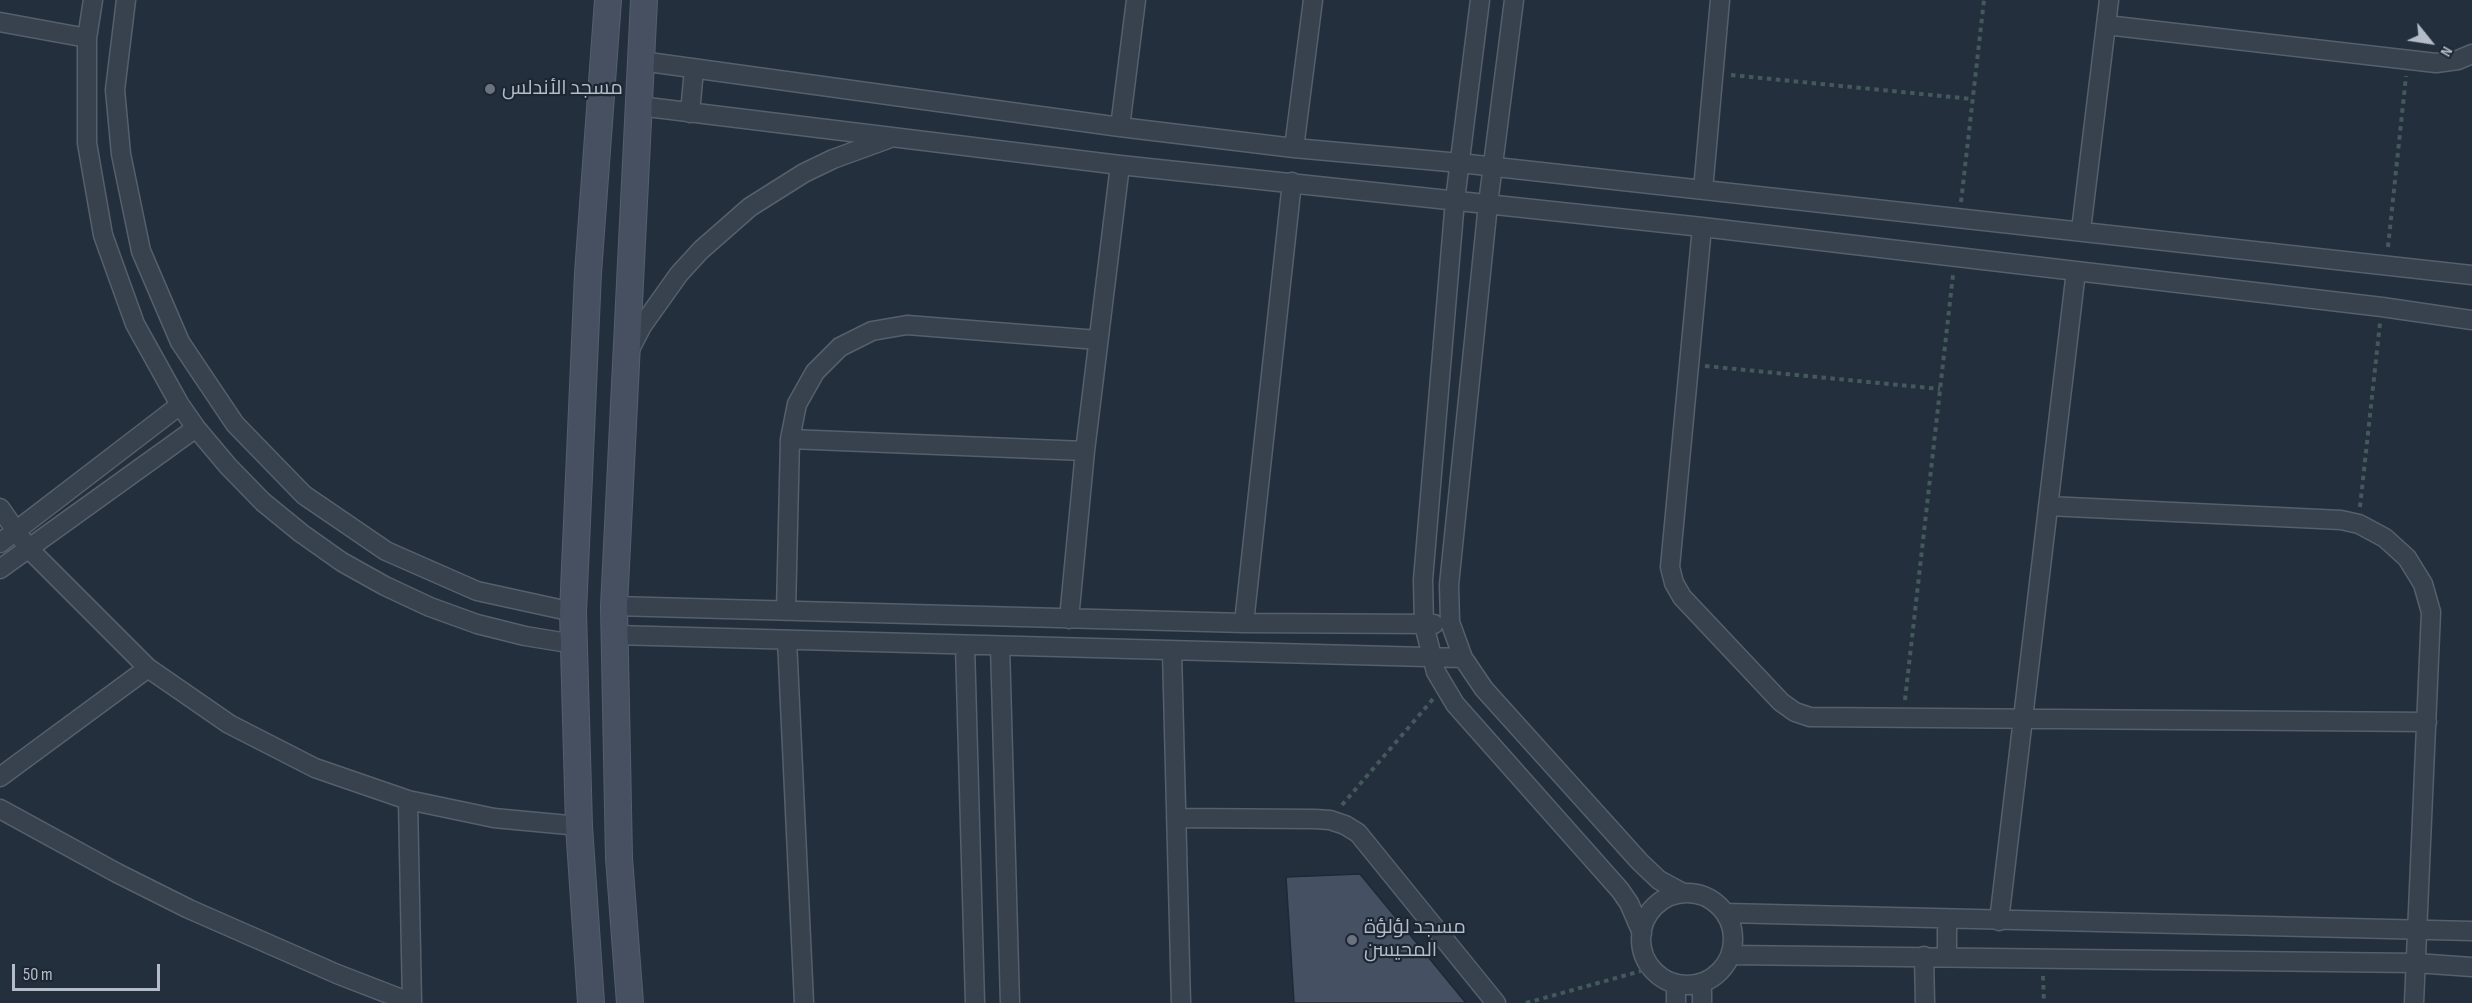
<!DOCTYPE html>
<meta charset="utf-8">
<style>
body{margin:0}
#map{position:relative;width:2472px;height:1003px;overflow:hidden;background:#242f3e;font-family:"Sofia Sans Condensed",sans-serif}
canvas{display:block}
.north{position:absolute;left:2400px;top:12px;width:60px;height:60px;-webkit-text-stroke:4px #1d2633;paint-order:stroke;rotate:120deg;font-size:16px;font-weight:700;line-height:24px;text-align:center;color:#b4bcc9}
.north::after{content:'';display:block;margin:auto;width:21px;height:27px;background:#b4bcc9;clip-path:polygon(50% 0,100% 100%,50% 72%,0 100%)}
.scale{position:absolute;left:12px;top:964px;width:148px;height:27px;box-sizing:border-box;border:3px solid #b4bcc9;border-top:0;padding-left:8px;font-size:18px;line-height:21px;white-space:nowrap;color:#b4bcc9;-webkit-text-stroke:4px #1d2633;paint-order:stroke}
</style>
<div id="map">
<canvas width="2472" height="1003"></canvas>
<div class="north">N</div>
<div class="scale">50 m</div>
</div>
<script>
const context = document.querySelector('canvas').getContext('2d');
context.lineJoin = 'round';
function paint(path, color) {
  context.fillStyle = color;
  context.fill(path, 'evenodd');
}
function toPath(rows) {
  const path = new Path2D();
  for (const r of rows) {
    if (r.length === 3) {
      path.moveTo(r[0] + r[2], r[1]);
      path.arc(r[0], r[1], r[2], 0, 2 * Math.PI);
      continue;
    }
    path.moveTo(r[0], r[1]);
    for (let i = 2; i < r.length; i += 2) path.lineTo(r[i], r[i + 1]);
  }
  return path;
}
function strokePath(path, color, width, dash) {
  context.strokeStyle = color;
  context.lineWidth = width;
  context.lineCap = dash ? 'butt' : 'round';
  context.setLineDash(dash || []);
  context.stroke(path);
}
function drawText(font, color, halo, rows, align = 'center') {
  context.font = font + ' "Sofia Sans Condensed",Cairo,sans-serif';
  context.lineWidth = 4.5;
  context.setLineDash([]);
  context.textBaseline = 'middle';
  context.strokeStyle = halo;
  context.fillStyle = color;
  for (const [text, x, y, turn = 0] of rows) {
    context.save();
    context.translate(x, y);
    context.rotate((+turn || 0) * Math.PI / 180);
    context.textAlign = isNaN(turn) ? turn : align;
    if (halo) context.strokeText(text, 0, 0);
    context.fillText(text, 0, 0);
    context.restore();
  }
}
const building = toPath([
 [1360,874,1466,1003,1294,1003,1286,877,1360,874]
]);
const path = toPath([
 [1731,75,1972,99],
 [1961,202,1984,0],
 [2388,247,2406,76],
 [1705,366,1940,389],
 [2360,507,2380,323],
 [1905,700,1953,275],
 [1342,805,1433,699],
 [2043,976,2044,1003],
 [1526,1003,1652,968]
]);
const street = toPath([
 [93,0,87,38,87,143,103,235,135,324,180,405,196,428,228,466,263,502,301,533,342,562,385,586,430,607,477,624,525,636,574,644],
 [126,0,115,90,121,154,141,251,180,342,235,424,304,495,386,551,477,591,573,612],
 [1480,0,1455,200,1423,580,1424,625,1436,672,1455,704,1620,890,1629,903,1642,933],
 [1514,0,1488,204,1449,585,1450,622,1463,658,1484,689,1640,862,1659,880,1683,893],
 [0,22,87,38],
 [2106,25,2436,63,2458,60,2472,54],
 [641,61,1120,127,1294,148,1460,163,2472,275],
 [639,106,1120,165,1702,227,2382,307,2472,320],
 [690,113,694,69],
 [1120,127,1136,0],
 [1294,148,1313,0],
 [1703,190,1720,0],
 [1702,227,1670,567,1674,583,1682,597,1781,702,1795,712,1810,717,2427,722],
 [2081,230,2109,0],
 [629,351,642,326,679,274,701,250,750,207,804,173,833,159,888,139],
 [790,439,1085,451],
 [2048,506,2341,520,2359,524,2385,538,2407,558,2423,584,2431,612,2414,1003],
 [0,508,28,548,148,668,229,724,315,768,408,800,494,818,579,826],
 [0,543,180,405],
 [0,569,196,428],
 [614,606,1244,623,1434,624],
 [786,611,790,439,797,404,815,372,840,347,872,331,907,325,1098,340],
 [1069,619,1085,451,1120,165],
 [1244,623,1292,182],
 [615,635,1463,658],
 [787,640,804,1003],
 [965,645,975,1003],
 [1000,646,1010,1003],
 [1172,651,1181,1003],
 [0,777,148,668],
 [0,809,117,873,189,909,337,974,412,1003,408,800],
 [1176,818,1315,819,1330,820,1345,825,1358,833,1496,1003],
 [1687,939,46],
 [1726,913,2472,931],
 [1999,921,2076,271],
 [1731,955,2416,963,2472,967],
 [1924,956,1925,1003],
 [1947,956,1947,920],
 [1702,983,1702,1003],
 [1676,984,1676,1003]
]);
const secondary = toPath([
 [591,1003,579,826,573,612,588,273,608,0],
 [630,1003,619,858,614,606,644,0]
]);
const markers = [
 [490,89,6,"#6b7280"],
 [1352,940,6,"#6b7280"]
];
const poiNames = [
 ["مسجد الأندلس",502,89],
 ["مسجد لؤلؤة",1364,928],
 ["المحيسن",1364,951]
];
paint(building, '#455162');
strokePath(building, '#1f2835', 1.5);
strokePath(street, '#565f6c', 21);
strokePath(secondary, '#565f6c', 28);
strokePath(path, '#44595c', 4, [4.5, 4.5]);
strokePath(street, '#38414e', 18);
strokePath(secondary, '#465061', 26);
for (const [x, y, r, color] of markers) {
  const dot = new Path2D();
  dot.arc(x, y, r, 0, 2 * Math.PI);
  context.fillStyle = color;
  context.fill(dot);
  strokePath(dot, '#1d2633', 2);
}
drawText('20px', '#b4bcc9', '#1d2633', poiNames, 'left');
</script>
